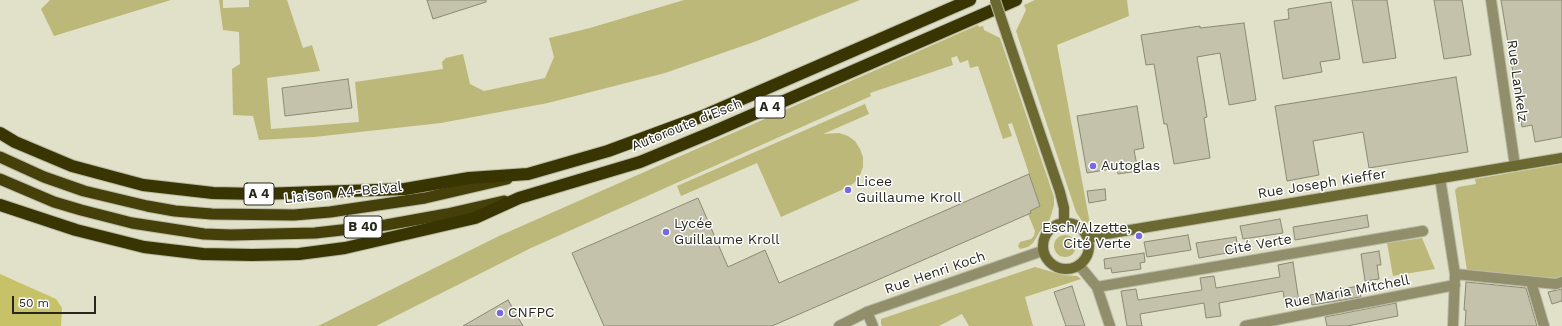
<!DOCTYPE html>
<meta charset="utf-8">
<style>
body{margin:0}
#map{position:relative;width:1562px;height:326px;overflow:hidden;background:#e1e0c8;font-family:"Work Sans",sans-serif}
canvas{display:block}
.scale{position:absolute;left:12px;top:296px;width:84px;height:18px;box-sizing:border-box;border:2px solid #27271e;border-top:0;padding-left:5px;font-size:12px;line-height:14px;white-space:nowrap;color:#27271e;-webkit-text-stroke:3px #fff;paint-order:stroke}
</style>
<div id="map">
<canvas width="1562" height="326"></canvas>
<div class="scale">50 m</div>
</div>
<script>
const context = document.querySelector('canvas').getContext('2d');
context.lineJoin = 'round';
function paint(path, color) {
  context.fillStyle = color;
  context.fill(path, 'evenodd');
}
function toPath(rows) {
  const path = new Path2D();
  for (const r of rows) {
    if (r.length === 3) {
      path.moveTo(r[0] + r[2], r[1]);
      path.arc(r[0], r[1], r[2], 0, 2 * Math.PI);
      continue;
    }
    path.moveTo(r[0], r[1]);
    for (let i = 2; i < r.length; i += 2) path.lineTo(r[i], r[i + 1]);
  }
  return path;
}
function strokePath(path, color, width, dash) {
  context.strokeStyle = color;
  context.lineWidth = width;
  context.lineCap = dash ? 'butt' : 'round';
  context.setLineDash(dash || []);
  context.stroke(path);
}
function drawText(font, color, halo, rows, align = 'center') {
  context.font = font + ' "Work Sans",sans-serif';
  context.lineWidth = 3;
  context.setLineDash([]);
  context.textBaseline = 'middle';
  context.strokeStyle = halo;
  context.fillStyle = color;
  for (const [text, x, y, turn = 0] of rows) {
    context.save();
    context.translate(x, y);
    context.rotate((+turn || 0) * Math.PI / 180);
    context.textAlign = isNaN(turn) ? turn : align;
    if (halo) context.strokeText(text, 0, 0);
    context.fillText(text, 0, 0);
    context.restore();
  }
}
const green = toPath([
 [50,0,171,0,54,36,41,9],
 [219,0,223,0,223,8,249,7,249,0,287,0,303,48,312,45,320,71,267,78,271,129,359,122,355,82,443,69,442,62,446,58,463,54,470,84,484,91,545,78,554,57,549,38,590,28,684,0,860,0,754,42,665,73,548,103,441,123,314,137,259,140,253,116,233,115,232,69,240,64,239,32,223,30],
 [1035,0,1127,0,1129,16,1057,45,1090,224,1082,221,1076,212,1016,31,1026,10,1024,5],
 [978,25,979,27,983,26,984,30,1000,38,1054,197,1054,205,1050,219,1040,231,1033,243,1028,247,1020,249,1018,246,1020,242,1031,239,1034,236,1035,231,1028,214,1030,211,1040,206,1012,123,1008,124,1012,136,1003,139,978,66,970,68,968,60,960,63,957,56,951,58,953,65,870,93,871,96,531,248,376,326,318,326,499,236],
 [865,104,869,114,823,134,839,133,848,136,855,141,860,149,863,157,863,167,860,175,854,183,846,188,781,217,757,163,681,196,677,186],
 [1562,164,1562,276,1554,278,1467,271,1455,190,1458,187,1476,184,1475,179],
 [1065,246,11],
 [1422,238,1435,269,1393,276,1387,243],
 [1035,267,1063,275,1077,276,1081,279,1025,297,1033,326,969,326,962,314,939,326,882,326,881,324,881,319]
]);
const water = toPath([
 [0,274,56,299,62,308,61,326,0,326]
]);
const building = toPath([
 [427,0,486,0,486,2,433,19,427,0],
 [1352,0,1387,0,1396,58,1363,63,1352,0],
 [1434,0,1462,0,1471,55,1444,59,1434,0],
 [1501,0,1562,0,1562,137,1535,142,1532,125,1522,127,1501,0],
 [1331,2,1340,59,1320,62,1322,72,1283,79,1274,21,1289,19,1288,9,1331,2],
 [1244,23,1256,100,1229,105,1220,53,1197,57,1207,117,1204,118,1210,158,1174,164,1167,124,1164,124,1154,64,1146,65,1141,35,1200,26,1200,28,1244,23],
 [1456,77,1468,152,1369,168,1363,132,1313,141,1319,175,1287,181,1275,106,1456,77],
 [348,79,352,108,285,116,282,88,348,79],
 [1137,106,1144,148,1134,150,1138,171,1118,174,1117,168,1087,173,1077,116,1137,106],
 [1029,174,1040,206,1030,211,1031,213,772,326,604,326,572,253,698,198,728,267,765,250,779,283,1029,174],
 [1105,189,1106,200,1089,203,1087,191,1105,189],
 [1367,215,1369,227,1295,240,1293,227,1367,215],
 [1280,219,1283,233,1243,239,1240,226,1280,219],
 [1188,235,1191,250,1147,257,1144,242,1188,235],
 [1236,237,1238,251,1199,258,1196,243,1236,237],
 [1379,251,1381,265,1377,265,1379,279,1365,281,1361,254,1379,251],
 [1144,253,1145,262,1140,263,1141,269,1112,273,1111,268,1105,269,1104,259,1144,253],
 [1293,262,1299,302,1285,304,1283,291,1219,303,1221,316,1206,318,1204,303,1140,314,1142,326,1127,326,1121,291,1136,289,1138,300,1202,290,1200,278,1214,276,1216,288,1280,277,1278,265,1293,262],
 [1466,282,1526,288,1537,326,1465,326,1466,310,1464,310,1466,282],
 [1072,286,1076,299,1085,326,1066,326,1054,292,1072,286],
 [1359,286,1361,297,1312,305,1310,295,1359,286],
 [1562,289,1562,301,1552,304,1548,292,1562,289],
 [508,300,523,326,463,326,508,300],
 [1396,303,1398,316,1347,326,1327,326,1325,317,1396,303]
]);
const minor = toPath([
 [1491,0,1515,166],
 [1440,178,1455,274,1453,326],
 [1079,265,1097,287,1110,326],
 [1455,274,1556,284,1562,282],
 [1531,282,1544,326],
 [1097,287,1423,231],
 [867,312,873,326],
 [1245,326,1455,285]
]);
const tertiary = toPath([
 [839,326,867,312,1042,251]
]);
const secondary = toPath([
 [1007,36,1060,192,1064,208,1064,223],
 [1066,246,23],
 [1088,238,1106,234,1562,158]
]);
const trunk = toPath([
 [0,157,44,177,84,191,147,206,175,211,212,214,294,215,330,212,425,198,507,179],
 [0,179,54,202,81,210,132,223,204,234,231,235,315,233,386,225,447,214,504,201]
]);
const motorway = toPath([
 [0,133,15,142,72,166,143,185,213,193,260,194,405,189,469,178,528,174,608,151,703,116,970,0],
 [0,205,76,230,144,247,203,254,252,255,299,254,345,248,475,218,519,198,640,162,715,131,1016,0]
]);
const secondaryBridge = toPath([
 [995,0,1007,36]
]);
const markers = [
 [1093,166,4,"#7768e3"],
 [848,190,4,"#7768e3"],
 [666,232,4,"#7768e3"],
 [1139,236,4,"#7768e3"],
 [500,313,4,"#7768e3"]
];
const shields = [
 [770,107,30],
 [259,194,30],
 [363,227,38]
];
const shieldNames = [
 ["A 4",770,107],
 ["A 4",259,194],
 ["B 40",363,227]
];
const streetNames = [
 ["Rue Lankelz",1517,81,82],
 ["Autoroute d'Esch",687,125,-22],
 ["Rue Joseph Kieffer",1322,184,-9],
 ["Liaison A4-Belval",343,193,-6],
 ["Cité Verte",1258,245,-10],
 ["Rue Henri Koch",935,273,-19],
 ["Rue Maria Mitchell",1347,292,-11]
];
const poiNames = [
 ["Autoglas",1101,166],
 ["Licee",856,182],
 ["Guillaume Kroll",856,198],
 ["Lycée",674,224],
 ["Guillaume Kroll",674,240],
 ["Esch/Alzette,",1131,228,"right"],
 ["Cité Verte",1131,244,"right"],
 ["CNFPC",508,313]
];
paint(green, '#bcb879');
paint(water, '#c7c168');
paint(building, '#c4c2ab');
strokePath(building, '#8a8973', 1);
strokePath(minor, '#bcbba6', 12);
strokePath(tertiary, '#bcbba6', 12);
strokePath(secondary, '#bcbba6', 12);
strokePath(trunk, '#bcbba6', 13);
strokePath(motorway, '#bcbba6', 14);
strokePath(minor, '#918f6b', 10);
strokePath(tertiary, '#918f6b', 10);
strokePath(secondary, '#6c6831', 10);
strokePath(trunk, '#45400a', 11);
strokePath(motorway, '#393502', 12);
strokePath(secondaryBridge, '#bcbba6', 12, []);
strokePath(secondaryBridge, '#6c6831', 10);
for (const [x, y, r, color] of markers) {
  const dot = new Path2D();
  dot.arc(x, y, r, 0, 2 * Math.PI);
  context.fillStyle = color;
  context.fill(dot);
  strokePath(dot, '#fff', 1.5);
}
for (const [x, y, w] of shields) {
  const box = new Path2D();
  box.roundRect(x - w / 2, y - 11, w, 22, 3);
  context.fillStyle = '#fff';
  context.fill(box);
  strokePath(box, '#27271e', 1);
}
drawText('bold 13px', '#27271e', null, shieldNames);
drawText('14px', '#27271e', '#fff', streetNames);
drawText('14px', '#27271e', '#fff', poiNames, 'left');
</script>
